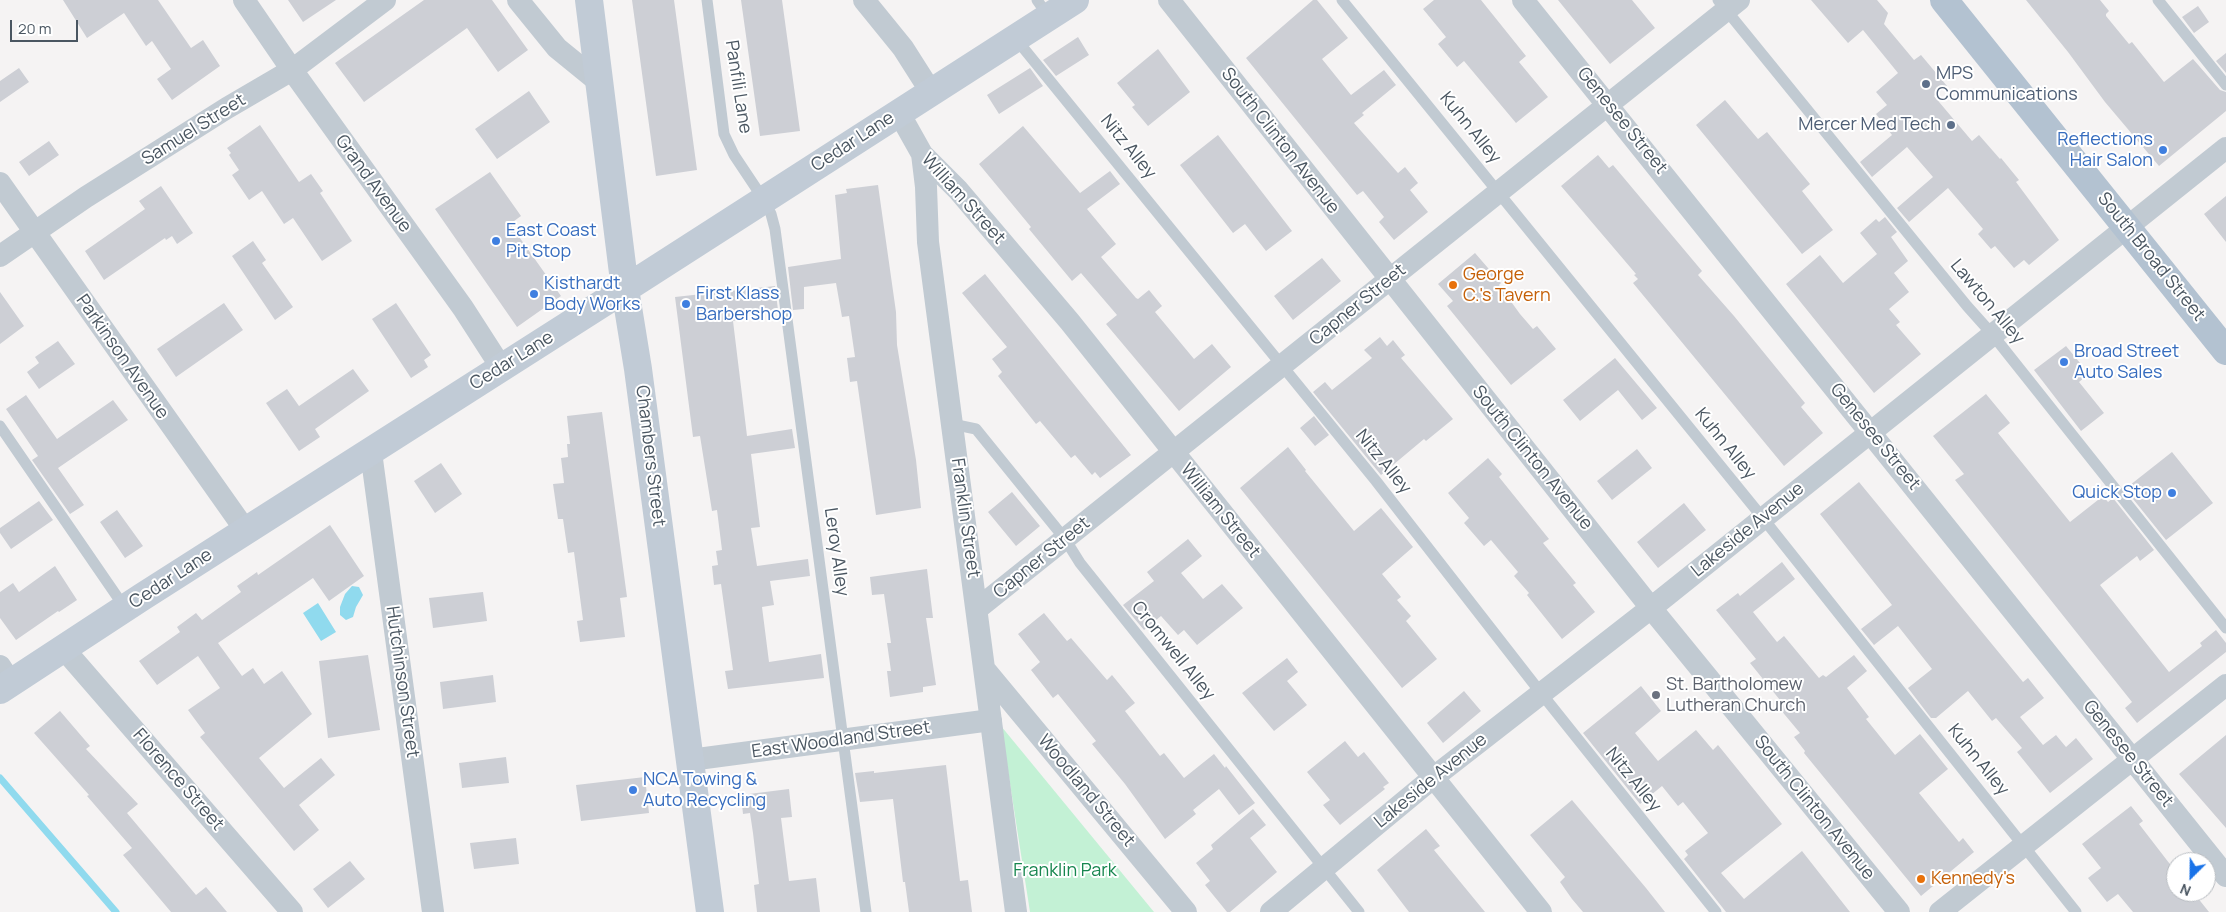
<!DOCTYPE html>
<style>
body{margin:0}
#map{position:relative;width:2226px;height:912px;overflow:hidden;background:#f5f3f3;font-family:Manrope,sans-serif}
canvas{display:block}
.north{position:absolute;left:2166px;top:852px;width:50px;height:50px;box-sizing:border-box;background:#fff;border:1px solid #b7bbc0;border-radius:50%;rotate:203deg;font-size:14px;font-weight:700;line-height:20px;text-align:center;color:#4a5661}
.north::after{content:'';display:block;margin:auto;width:18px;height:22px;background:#1a73e8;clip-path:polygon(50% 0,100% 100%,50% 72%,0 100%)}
.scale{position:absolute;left:10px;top:20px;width:68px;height:22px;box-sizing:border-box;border:2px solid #4a5661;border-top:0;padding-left:6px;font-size:15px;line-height:18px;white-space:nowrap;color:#4a5661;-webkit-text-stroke:4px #fff;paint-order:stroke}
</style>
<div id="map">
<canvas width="2226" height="912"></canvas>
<div class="north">N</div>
<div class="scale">20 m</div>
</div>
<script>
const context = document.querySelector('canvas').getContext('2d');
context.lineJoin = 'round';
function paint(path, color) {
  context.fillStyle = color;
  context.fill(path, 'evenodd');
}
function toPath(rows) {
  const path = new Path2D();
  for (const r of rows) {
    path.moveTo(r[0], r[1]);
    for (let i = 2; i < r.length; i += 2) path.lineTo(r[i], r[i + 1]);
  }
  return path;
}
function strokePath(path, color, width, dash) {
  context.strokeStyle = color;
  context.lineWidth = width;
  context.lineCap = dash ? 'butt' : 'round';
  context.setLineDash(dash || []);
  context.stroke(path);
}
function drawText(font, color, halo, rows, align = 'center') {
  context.font = font + ' Manrope,sans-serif';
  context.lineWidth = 4;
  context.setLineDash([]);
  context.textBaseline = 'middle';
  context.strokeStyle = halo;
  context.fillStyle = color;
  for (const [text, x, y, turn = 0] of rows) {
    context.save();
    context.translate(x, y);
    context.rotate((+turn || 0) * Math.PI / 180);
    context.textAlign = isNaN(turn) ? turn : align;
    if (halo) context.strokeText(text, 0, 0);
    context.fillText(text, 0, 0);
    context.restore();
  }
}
const green = toPath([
 [1001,726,1154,912,1030,912]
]);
const water = toPath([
 [352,586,359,587,363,595,356,607,353,617,346,620,340,615,340,607,345,594],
 [318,603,336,632,321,641,303,613]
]);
const stream = toPath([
 [0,778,116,912]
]);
const building = toPath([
 [63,0,158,0,191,48,203,40,220,66,172,100,157,79,171,69,152,41,146,46,124,13,87,38],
 [288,0,336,0,303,22],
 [424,0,492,0,528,50,498,72,467,28,364,102,335,63],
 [632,0,674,0,697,170,656,176],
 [741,0,782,0,800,131,760,136],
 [1313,0,1317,0,1348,38,1322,59,1351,95,1384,70,1396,85,1362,113,1364,115,1354,123,1398,173,1405,167,1418,183,1410,190,1428,212,1394,240,1379,222,1384,217,1363,191,1357,195,1246,58],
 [1434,0,1481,0,1526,56,1519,62,1548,97,1516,123,1464,61,1457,67,1438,44,1446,37,1423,9],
 [1558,0,1632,0,1655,28,1610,64],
 [1811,0,1877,0,1888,13,1884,24,1914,60,1921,55,1947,86,1934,96,1972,141,1979,135,2000,159,2001,158,2019,180,2016,182,2059,240,2029,265,2024,260,2014,268,1995,246,1991,249,1978,234,1983,229,1948,188,1909,222,1897,208,1933,177,1907,147,1872,177,1860,162,1892,135,1876,114,1887,105,1876,92,1898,73,1863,30,1848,43],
 [2026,0,2100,0,2109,11,2106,14,2106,16,2129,44,2132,42,2164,82,2193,59,2220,90,2226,92,2226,111,2159,166,2105,102,2068,52],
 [2198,6,2209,22,2194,33,2182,17],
 [1078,37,1089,55,1056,76,1043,60],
 [1158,49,1190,92,1148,126,1132,107,1135,105,1117,83],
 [2226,53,2226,73,2216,61],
 [19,68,29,82,0,102,0,81],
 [1030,68,1043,86,999,114,987,95],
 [529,91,550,122,497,159,475,129],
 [1725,100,1758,139,1767,132,1810,184,1802,191,1833,230,1802,254,1696,125],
 [260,125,299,182,311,174,323,191,320,193,352,241,322,261,293,218,284,224,262,191,249,200,232,175,239,170,229,155,231,153,227,148],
 [1023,126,1080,193,1110,171,1120,184,1087,209,1116,244,1101,257,1136,298,1138,299,1149,290,1162,306,1155,312,1194,359,1212,344,1231,367,1179,411,1106,324,1117,315,1081,273,1072,281,1029,229,1031,227,979,164],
 [1218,135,1292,231,1266,251,1245,224,1233,233,1180,165],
 [49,141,59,155,29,176,19,162],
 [1598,155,1609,168,1613,165,1702,271,1698,275,1734,316,1805,403,1801,407,1823,433,1784,466,1633,283,1638,279,1634,275,1636,274,1561,186],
 [490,172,521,216,510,224,561,296,517,327,435,209],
 [878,185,896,312,897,345,916,460,921,508,876,515,857,381,850,382,847,358,855,357,849,316,842,317,836,283,804,287,804,309,793,310,788,267,841,259,835,195,847,193,846,189],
 [161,186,193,233,177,244,172,236,166,240,165,238,104,280,85,251,145,209,139,201],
 [2226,196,2226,242,2204,214],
 [1885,217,1897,232,1891,237,1908,261,1894,273,1909,292,1889,309,1900,322,1896,325,1921,354,1874,393,1786,284,1820,255,1843,283,1877,254,1860,233,1876,219,1879,222],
 [253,241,266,260,262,263,293,307,275,320,232,256],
 [1475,253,1501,283,1499,285,1520,314,1533,329,1537,326,1556,349,1511,385,1447,306,1453,301,1438,284],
 [1322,258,1341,281,1293,320,1274,296],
 [985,274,1131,455,1100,478,1095,472,1092,475,1075,455,1071,458,1040,421,1036,424,998,376,1002,372,992,359,1007,347,962,293],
 [775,286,778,310,739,315,739,320,733,321,747,436,792,429,795,448,751,454,760,527,751,528,757,566,808,559,810,576,770,581,774,605,762,607,769,662,821,654,824,678,728,689,725,671,733,670,721,584,714,585,712,566,718,565,716,551,722,550,717,510,712,511,700,436,693,437,675,297],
 [0,292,24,326,0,344],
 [224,303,243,330,176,377,157,349],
 [396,303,431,355,424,360,428,367,411,378,372,319],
 [1380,337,1387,346,1393,340,1405,355,1401,358,1453,419,1426,441,1424,439,1381,475,1313,392,1325,382,1332,390,1372,358,1364,350],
 [58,341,75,364,39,389,27,372,39,363,35,357],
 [2066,346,2080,363,2076,366,2085,377,2079,382,2104,413,2081,431,2034,370],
 [1615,358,1657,408,1642,420,1618,390,1580,421,1563,400],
 [353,369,369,391,315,429,320,437,299,451,266,403,287,389,299,406],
 [1986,394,2010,423,1998,433,2070,522,2103,496,2108,502,2113,498,2154,550,2140,561,2137,556,2100,585,2169,672,2202,646,2200,643,2216,630,2226,643,2226,652,2137,723,2125,708,2132,702,1955,480,1964,474,1933,436],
 [26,395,57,439,113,400,128,420,58,468,84,505,70,514,32,460,38,456,6,409],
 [602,412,627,597,620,598,625,637,580,642,577,621,583,620,574,552,568,553,563,519,558,519,553,484,564,483,561,458,568,457,567,444,570,444,567,416],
 [1314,416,1329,435,1315,446,1300,428],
 [1288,447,1306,470,1305,471,1354,531,1381,508,1413,547,1382,574,1401,597,1397,600,1411,616,1406,621,1437,659,1402,688,1240,488],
 [1637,449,1652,468,1612,500,1597,481],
 [2172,452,2213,503,2166,540,2125,489],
 [1488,458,1502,474,1499,477,1549,539,1543,543,1576,583,1573,585,1595,612,1562,639,1527,595,1529,593,1514,576,1518,572,1491,540,1484,546,1464,523,1469,518,1448,493],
 [441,463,462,494,435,513,414,481],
 [1859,482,2023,682,2028,678,2044,698,2020,717,2043,745,2056,735,2066,747,2076,738,2093,759,2050,793,2017,752,2022,748,1996,718,1992,721,1968,691,1936,718,1931,718,1908,688,1932,669,1898,626,1874,645,1861,629,1892,605,1820,514],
 [1012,492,1040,526,1016,546,988,512],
 [39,501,53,520,11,549,0,533,0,528],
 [1684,503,1706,530,1658,568,1637,542],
 [117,510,143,546,125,558,100,522],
 [330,525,364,576,329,601,313,578,218,643,242,676,253,668,264,684,282,671,312,714,259,758,284,788,321,758,335,775,299,805,319,830,294,851,200,737,205,733,188,710,220,688,198,656,157,685,139,661,180,632,177,627,196,613,202,620,241,592,237,586,257,572,258,575],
 [1188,539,1202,556,1181,573,1203,599,1222,584,1243,608,1197,645,1184,630,1178,635,1161,616,1144,630,1123,605,1154,581,1147,572],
 [1782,562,1795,579,1753,612,1777,642,1784,636,1819,678,1823,675,1826,677,1854,655,1867,671,1847,688,1869,717,1866,719,1895,755,1920,734,1948,769,1919,793,1959,842,1963,838,1974,852,1921,896,1804,753,1805,751,1794,737,1800,733,1780,709,1784,705,1750,663,1756,659,1716,610,1738,593,1740,596],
 [55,566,77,600,59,612,58,611,16,640,0,618,0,592,13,583,19,592],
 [927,569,933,618,926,618,936,685,923,687,923,692,890,697,887,671,891,671,887,643,891,643,884,594,872,595,870,577],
 [483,592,487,621,433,628,429,598],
 [1044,613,1067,641,1071,638,1107,680,1112,675,1135,703,1125,711,1160,756,1164,753,1184,778,1214,754,1225,768,1226,766,1255,803,1239,815,1219,789,1193,810,1196,814,1165,839,1125,784,1092,744,1096,741,1058,694,1053,698,1031,670,1040,662,1018,634],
 [368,655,380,730,328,738,319,661],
 [1287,658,1298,672,1287,681,1307,705,1274,731,1242,693],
 [493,675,496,702,443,709,440,682],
 [1641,686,1661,711,1635,733,1658,761,1696,730,1713,750,1718,745,1782,824,1721,873,1744,899,1802,851,1850,912,1726,912,1684,859,1688,855,1685,851,1708,833,1683,802,1678,806,1662,786,1640,804,1583,733],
 [1464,691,1481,711,1443,743,1427,723],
 [60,711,90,746,86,749,138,804,127,813,196,895,206,887,227,912,171,912,123,855,132,848,87,796,89,795,34,733],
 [2226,735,2226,828,2179,774],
 [1345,741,1358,757,1364,752,1389,783,1383,787,1385,789,1340,825,1323,805,1330,800,1307,772],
 [506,757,509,783,462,788,459,763],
 [946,765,960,881,968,880,972,912,909,912,905,882,903,882,893,799,860,802,855,773,874,771,874,773],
 [645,777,649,813,581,821,576,785],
 [789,789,792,817,781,818,789,881,816,878,820,912,757,912,754,885,759,884,753,833,750,813,743,814,741,795],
 [1572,800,1646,888,1665,912,1583,912,1572,899,1560,882,1565,877,1530,835],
 [2131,806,2143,821,2139,824,2176,872,2176,892,2193,892,2209,912,2133,912,2118,894,2107,902,2088,878,2101,868,2082,844],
 [1253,809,1266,825,1250,838,1277,872,1230,912,1227,912,1205,885,1210,881,1196,863,1213,849,1211,845],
 [1426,829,1440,846,1434,850,1485,912,1409,912,1377,870],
 [516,838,519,864,474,869,470,843],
 [350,861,365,879,328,908,313,889]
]);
const lane = toPath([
 [707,0,724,134,734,155,764,200,771,214,775,229,866,912],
 [1037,0,1049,17],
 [1342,0,1762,517,2076,912],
 [1718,0,1967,306,1992,334,2226,628],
 [2158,0,2226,85],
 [1016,39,1376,481,1541,693,1716,912],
 [952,424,976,429,1065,539,1080,563,1359,912],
 [0,426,125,608]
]);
const street = toPath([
 [244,0,292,70,463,308,501,367],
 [518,0,557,48,600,83],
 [864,0,903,48,931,92],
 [1169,0,1651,608,1899,912],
 [1523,0,2226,876],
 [899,113,922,154,958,190,1070,322,1541,912],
 [922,154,926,187,928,242,1016,912],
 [0,183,246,531],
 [0,256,86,197,227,108,292,70,385,0],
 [371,452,433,912],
 [977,609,1739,0],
 [63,648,292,912],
 [0,666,11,683],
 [986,671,1186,912],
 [690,760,991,720],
 [1271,912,1434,777,1651,608,2226,148],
 [1940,912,2226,685]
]);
const secondary = toPath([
 [589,0,625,289,638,369,710,912],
 [0,690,142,597,625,289,1075,0]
]);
const primary = toPath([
 [1944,0,2226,351]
]);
const markers = [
 [1926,84,5,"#5c6f8a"],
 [1951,125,5,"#5c6f8a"],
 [2163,150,5,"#3f7fe0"],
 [496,241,5,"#3f7fe0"],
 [1453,285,5,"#e8710a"],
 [534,294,5,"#3f7fe0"],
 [686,304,5,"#3f7fe0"],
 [2064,362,5,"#3f7fe0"],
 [2172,493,5,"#3f7fe0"],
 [1656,695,5,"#6b7280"],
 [633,790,5,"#3f7fe0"],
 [1921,879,5,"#e8710a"]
];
const serviceNames = [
 ["MPS",1936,74],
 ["Communications",1936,95],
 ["Mercer Med Tech",1941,125,"right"]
];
const streetNames = [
 ["Panfili Lane",738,87,81],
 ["Genesee Street",1622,121,51],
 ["Kuhn Alley",1470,128,51],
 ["Samuel Street",194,130,-32],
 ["South Clinton Avenue",1280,141,52],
 ["Cedar Lane",853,142,-33],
 ["Nitz Alley",1128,147,51],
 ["Grand Avenue",373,184,54],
 ["William Street",963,199,48],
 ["South Broad Street",2151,257,51],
 ["Lawton Alley",1987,302,50],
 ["Capner Street",1358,305,-39],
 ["Parkinson Avenue",122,357,55],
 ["Cedar Lane",512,361,-32],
 ["Genesee Street",1875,437,51],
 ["Kuhn Alley",1725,444,51],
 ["Chambers Street",650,456,83],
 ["South Clinton Avenue",1532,458,51],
 ["Nitz Alley",1383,462,51],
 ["William Street",1220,511,51],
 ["Franklin Street",965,518,82],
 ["Lakeside Avenue",1748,530,-39],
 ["Leroy Alley",836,552,82],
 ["Capner Street",1042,558,-39],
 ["Cedar Lane",171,579,-33],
 ["Cromwell Alley",1173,651,51],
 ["Hutchinson Street",402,682,82],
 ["East Woodland Street",841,740,-8],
 ["Genesee Street",2128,754,51],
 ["Kuhn Alley",1978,760,51],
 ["Florence Street",178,780,49],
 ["Nitz Alley",1633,780,51],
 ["Lakeside Avenue",1431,781,-39],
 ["Woodland Street",1086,791,50],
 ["South Clinton Avenue",1814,808,51]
];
const shopNames = [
 ["Reflections",2153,140,"right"],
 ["Hair Salon",2153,161,"right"],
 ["East Coast",506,231],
 ["Pit Stop",506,252],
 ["Kisthardt",544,284],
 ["Body Works",544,305],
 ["First Klass",696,294],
 ["Barbershop",696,315],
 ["Broad Street",2074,352],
 ["Auto Sales",2074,373],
 ["Quick Stop",2162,493,"right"],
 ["NCA Towing &",643,780],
 ["Auto Recycling",643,801]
];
const foodNames = [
 ["George",1463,275],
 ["C.'s Tavern",1463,296],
 ["Kennedy's",1931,879]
];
const worshipNames = [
 ["St. Bartholomew",1666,685],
 ["Lutheran Church",1666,706]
];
const parkNames = [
 ["Franklin Park",1065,871]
];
paint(green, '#c3f1d5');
paint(water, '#90daee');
strokePath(stream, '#90daee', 7);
paint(building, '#cdcfd5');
strokePath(lane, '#c1cad2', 11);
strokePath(street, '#c1cad2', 22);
strokePath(secondary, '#c1cbd6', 28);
strokePath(primary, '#b3c2d1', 28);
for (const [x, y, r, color] of markers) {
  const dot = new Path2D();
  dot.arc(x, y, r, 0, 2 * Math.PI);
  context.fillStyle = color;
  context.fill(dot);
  strokePath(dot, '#fff', 2);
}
drawText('18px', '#4e5e75', '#fff', serviceNames, 'left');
drawText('18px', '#4a5661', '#fff', streetNames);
drawText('18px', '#366cbe', '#fff', shopNames, 'left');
drawText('18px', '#c56008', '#fff', foodNames, 'left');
drawText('18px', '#5b616d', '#fff', worshipNames, 'left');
drawText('18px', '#17864f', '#fff', parkNames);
</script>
